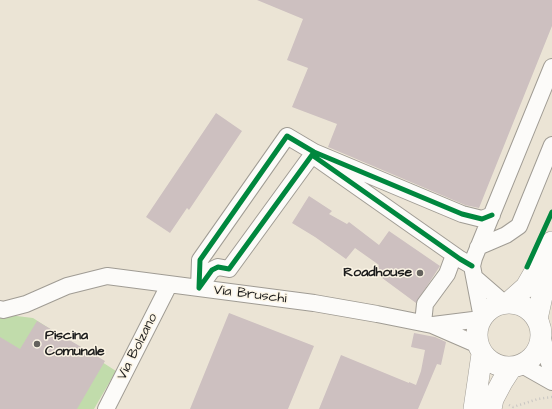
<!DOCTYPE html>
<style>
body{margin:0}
canvas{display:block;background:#ebe4d5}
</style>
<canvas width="552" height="409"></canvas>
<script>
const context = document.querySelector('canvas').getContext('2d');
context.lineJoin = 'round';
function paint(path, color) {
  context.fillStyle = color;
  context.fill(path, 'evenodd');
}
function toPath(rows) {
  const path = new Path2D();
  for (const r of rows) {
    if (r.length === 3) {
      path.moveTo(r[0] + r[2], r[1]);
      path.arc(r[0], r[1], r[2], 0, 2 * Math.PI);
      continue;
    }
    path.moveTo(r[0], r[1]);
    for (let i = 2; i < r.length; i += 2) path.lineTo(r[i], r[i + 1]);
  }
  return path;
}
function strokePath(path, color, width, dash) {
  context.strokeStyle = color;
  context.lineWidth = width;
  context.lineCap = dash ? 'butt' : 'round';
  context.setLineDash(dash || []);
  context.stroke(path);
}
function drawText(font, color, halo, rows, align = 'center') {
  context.font = font + ' "Architects Daughter",sans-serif';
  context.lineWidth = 3;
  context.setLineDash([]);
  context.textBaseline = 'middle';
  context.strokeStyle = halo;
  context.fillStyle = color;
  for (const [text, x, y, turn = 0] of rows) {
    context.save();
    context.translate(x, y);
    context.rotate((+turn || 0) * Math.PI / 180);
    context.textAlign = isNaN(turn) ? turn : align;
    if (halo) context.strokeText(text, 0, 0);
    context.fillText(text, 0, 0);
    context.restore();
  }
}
const green = toPath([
 [0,314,33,318,116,371,94,409,0,409]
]);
const building = toPath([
 [257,0,552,0,552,26,479,208,465,205,328,147,337,124,292,107,308,68,287,60,303,19],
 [216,113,242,131,189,210,187,208,170,233,146,217],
 [309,196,332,211,329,214,347,224,349,222,379,245,389,231,440,266,416,303,374,272,379,265,355,248,346,259,315,237,292,223],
 [229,313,314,346,288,409,190,409],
 [37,321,105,361,77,409,0,409,0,337,20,349],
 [414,333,435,337,446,342,441,365,437,364,418,409,319,409,341,355,409,383,409,382,416,385,421,371,425,350,411,347]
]);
const path = toPath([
 [509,405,513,407,538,399,552,397]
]);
const minor = toPath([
 [478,247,506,235,519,226,552,145],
 [472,266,460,259,312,155,229,269,218,267,212,270,199,288,200,260,287,136,314,152,462,214,482,219,492,215],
 [474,277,504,303],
 [0,309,3,310,26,304,67,286,107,276,314,303,377,314,432,325,478,345],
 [482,318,472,266,474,258,552,67],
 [423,323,425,304,447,274,454,255],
 [433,325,481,319],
 [542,335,549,363,552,367],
 [522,365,552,382],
 [106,409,169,285]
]);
const major = toPath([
 [509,335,32],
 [508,303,526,287,552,242],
 [537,319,542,296,552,261],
 [474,409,482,354],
 [491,409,493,399,502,382,511,368]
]);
const cycleway = toPath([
 [472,266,460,259,312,155,229,269,218,267,212,270,199,288,200,260,287,136,314,152,462,214,482,219,492,215],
 [527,267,552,212]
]);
const markers = [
 [420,273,4,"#64625d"],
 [37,344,4,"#64625d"]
];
const poiNames = [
 ["Roadhouse",412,273],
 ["Piscina",45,336,"left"],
 ["Comunale",45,352,"left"]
];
const streetNames = [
 ["Via Bruschi",250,295,7],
 ["Via Bolzano",138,347,-63]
];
paint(green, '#c1dcab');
paint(building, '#cdc0c0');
strokePath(minor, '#a09c94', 18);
strokePath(major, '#a09c94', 22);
strokePath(path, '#c7c5c2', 2.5, [1, 3]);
strokePath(minor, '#fcfbf9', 16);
strokePath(major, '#fcfbf9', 21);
strokePath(cycleway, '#00873e', 5);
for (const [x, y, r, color] of markers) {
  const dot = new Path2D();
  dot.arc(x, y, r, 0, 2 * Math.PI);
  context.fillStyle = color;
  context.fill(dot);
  strokePath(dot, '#fcf5e5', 1.5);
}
drawText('bold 14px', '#1c1c1c', '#fcf5e5', poiNames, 'right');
drawText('14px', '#1c1c1c', '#fcf5e5', streetNames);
</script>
